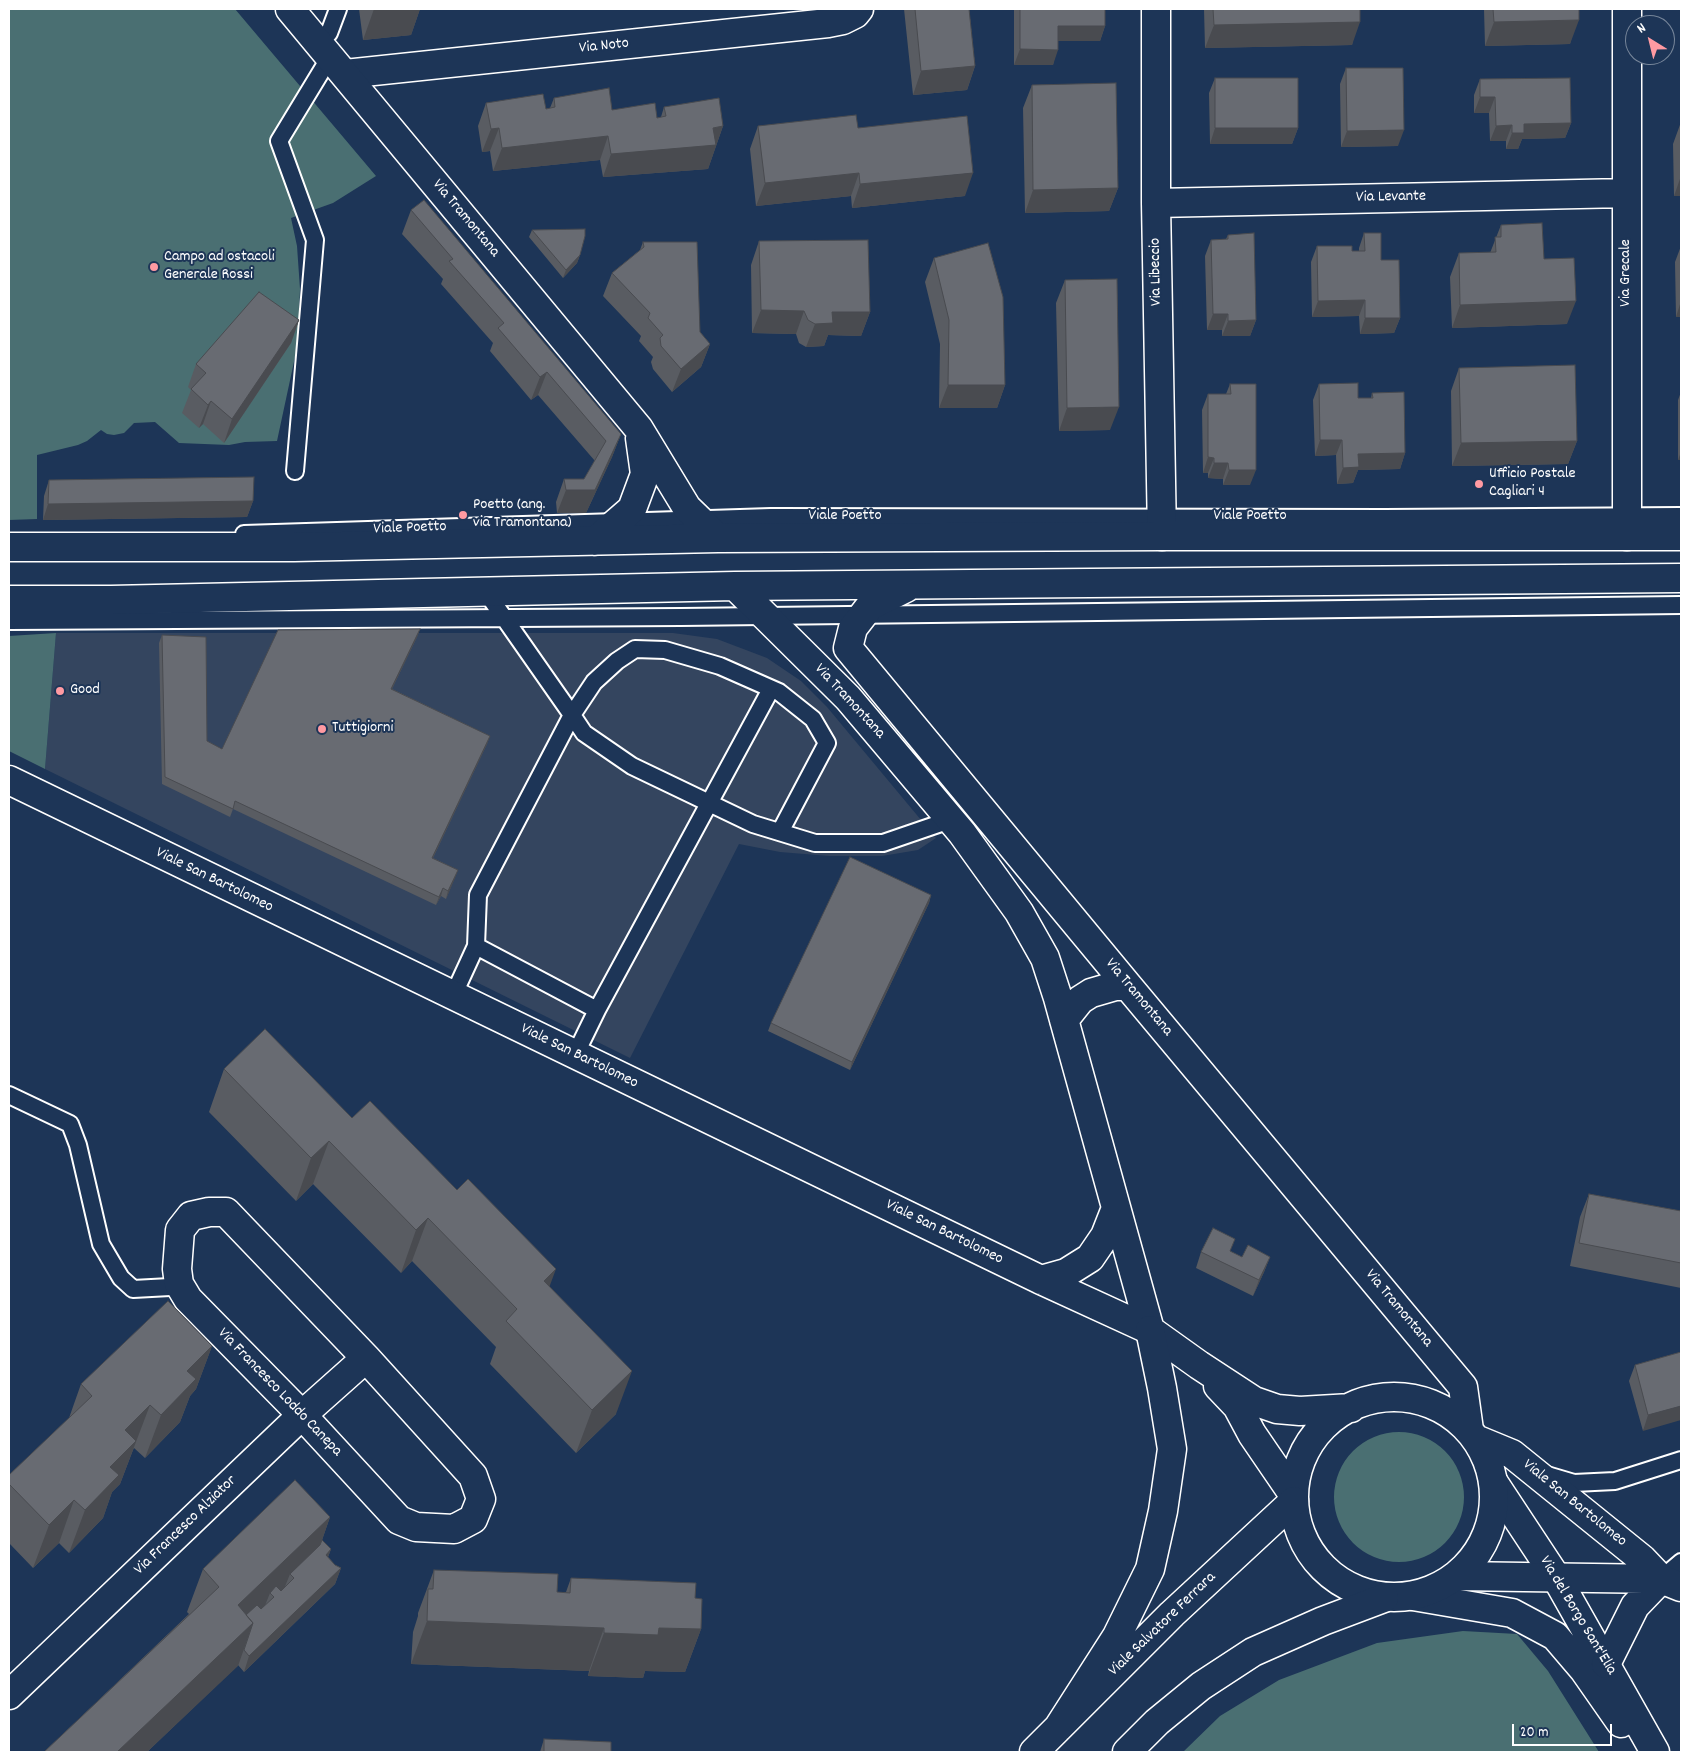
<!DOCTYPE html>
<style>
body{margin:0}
#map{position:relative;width:1690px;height:1761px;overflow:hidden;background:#1d3557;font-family:Dekko,sans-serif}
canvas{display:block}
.frame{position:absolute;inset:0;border:10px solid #fff;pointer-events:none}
.north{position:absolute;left:1625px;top:15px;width:50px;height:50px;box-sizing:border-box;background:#1d3557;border:1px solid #77869a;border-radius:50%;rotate:324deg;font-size:14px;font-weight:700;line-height:20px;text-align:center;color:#fff}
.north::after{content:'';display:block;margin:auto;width:18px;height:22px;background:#ff9aa2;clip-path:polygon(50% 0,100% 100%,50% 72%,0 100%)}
.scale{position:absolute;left:1512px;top:1724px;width:100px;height:22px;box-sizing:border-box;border:2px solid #fff;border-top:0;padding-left:6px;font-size:15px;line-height:18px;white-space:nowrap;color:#fff;-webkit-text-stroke:4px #1d3557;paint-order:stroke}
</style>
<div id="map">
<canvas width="1690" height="1761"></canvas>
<div class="frame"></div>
<div class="north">N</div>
<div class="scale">20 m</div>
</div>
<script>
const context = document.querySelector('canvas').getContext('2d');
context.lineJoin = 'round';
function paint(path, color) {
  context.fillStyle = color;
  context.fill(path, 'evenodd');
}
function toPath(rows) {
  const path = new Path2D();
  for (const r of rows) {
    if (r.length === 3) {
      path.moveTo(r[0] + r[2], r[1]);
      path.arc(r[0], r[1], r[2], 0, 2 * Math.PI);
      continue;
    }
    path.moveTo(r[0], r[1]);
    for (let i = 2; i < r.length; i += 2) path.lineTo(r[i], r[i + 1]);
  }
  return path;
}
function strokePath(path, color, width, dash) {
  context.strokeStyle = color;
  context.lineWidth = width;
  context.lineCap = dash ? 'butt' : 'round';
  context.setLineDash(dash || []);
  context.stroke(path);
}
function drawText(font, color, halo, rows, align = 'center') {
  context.font = font + ' Dekko,sans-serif';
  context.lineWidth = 4;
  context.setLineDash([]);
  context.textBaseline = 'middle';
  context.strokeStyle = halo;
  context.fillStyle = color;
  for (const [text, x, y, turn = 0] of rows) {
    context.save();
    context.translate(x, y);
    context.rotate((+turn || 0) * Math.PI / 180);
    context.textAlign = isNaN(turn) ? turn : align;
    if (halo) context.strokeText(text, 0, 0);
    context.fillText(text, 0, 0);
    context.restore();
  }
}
const built = toPath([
 [56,633,673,633,717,639,767,658,801,681,827,707,936,838,918,850,882,856,829,856,780,852,739,844,630,1058,45,769]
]);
const green = toPath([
 [9,9,235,9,376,176,333,203,291,218,297,246,300,289,298,343,277,441,245,442,229,445,179,443,155,422,134,423,124,433,114,435,107,434,101,430,87,441,78,445,37,455,37,519,9,520],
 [56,633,45,769,9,751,9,636],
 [1399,1497,65],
 [1463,1631,1517,1634,1548,1671,1599,1752,1183,1752,1220,1716,1279,1680,1377,1643]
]);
const lane = toPath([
 [318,42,329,33,338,9],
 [295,471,315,240,279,141,330,57],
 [244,534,771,517,1385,518,1681,516],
 [486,592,572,715,594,682,617,661,635,649,665,650,720,666,779,692,813,719,827,743,780,832],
 [9,621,681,617,1681,605],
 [476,946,597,1010],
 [453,996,476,946,478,895,572,715,584,733,632,766,753,824,815,843,883,843,950,820],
 [575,1055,597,1010,771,689],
 [9,1095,70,1124,78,1145,101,1244,121,1278,133,1289,170,1287,179,1284],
 [1547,1475,1574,1483,1615,1481,1681,1460],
 [1661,1579,1681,1562]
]);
const street = toPath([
 [1156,9,1156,203,1162,536],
 [345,74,828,23,843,20,855,14,859,9],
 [1156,203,1626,193],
 [1627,536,1627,9],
 [209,1212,226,1212,366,1358,473,1476,481,1499,473,1519,454,1529,416,1527,399,1520,302,1415,188,1299,179,1284,177,1269,180,1230,191,1216,209,1212],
 [1494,1483,1556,1577,1655,1752],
 [1413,1596,1512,1613,1555,1636,1584,1670,1621,1723],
 [9,1695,302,1415,366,1358]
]);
const secondary = toPath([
 [290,9,639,429,687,508,718,538],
 [595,541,632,509,645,474,640,438],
 [9,547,294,547,718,538,1162,536,1681,536],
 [735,586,848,698,962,833,1019,912,1045,958,1058,998,1150,1330],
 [906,588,870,606,853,628,848,648,1128,986,1463,1387,1469,1430],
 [9,600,111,600,735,586,1681,578],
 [9,780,1041,1280,1150,1330,1199,1365,1254,1401,1277,1409,1300,1411,1351,1408],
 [1064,1020,1080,1000,1091,993,1115,986,1128,986],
 [1041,1280,1066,1273,1090,1258,1105,1236,1116,1208],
 [1218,1386,1237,1406,1252,1434,1293,1494],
 [1394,1497,100],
 [1478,1440,1512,1454,1642,1559,1661,1579],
 [1456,1576,1661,1579,1681,1587],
 [1606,1664,1635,1606,1661,1579]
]);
const highway = toPath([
 [1058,1728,1117,1636,1150,1569,1163,1511,1172,1449,1162,1388,1150,1330],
 [1034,1752,1172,1614,1294,1501],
 [1127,1752,1157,1722,1201,1686,1253,1652,1323,1621,1384,1598]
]);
const wall = toPath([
 [359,9,420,9,411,35,363,40],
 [904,9,969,9,975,66,967,90,913,95],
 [1014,9,1105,9,1105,26,1100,41,1058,41,1053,65,1014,65],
 [1204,9,1360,9,1352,45,1205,48],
 [1484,9,1579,9,1570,44,1485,46],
 [1346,68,1398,146,1341,147,1340,84],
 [1215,78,1298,128,1292,144,1210,144,1209,93],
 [1480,79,1571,123,1565,138,1522,139,1518,149,1506,149,1506,141,1490,141,1489,113,1474,113,1474,95],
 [1032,85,1118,188,1109,211,1025,213,1023,108],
 [554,98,612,110,657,118,661,117,664,107,723,126,708,169,603,177,600,160,493,171,490,151,482,152,478,126,486,103,546,109,550,108],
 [1681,122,1681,196,1674,196,1673,144],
 [758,126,858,128,965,196,852,208,851,196,756,206,750,149],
 [411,210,621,434,612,457,586,513,557,513,556,502,564,479,584,479,595,461,538,395,531,400,490,351,493,343,441,284,443,279,402,234],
 [1501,225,1544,259,1567,324,1452,328,1450,277,1459,253,1490,253],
 [532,230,580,255,577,263,563,278,529,237],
 [1364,233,1381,260,1400,318,1394,333,1360,334,1359,316,1312,317,1311,262,1317,246,1352,251,1359,251,1359,248],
 [1228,235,1256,320,1250,336,1222,336,1222,330,1207,330,1205,256,1211,240,1226,239],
 [759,241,870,312,861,336,828,335,824,346,806,347,799,343,796,334,752,333,751,265],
 [643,242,700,332,710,344,701,367,672,392,653,369,651,362,653,357,639,341,641,336,603,296,612,273,640,250],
 [1681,246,1681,317,1676,317,1675,262],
 [934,258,1005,385,997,408,939,408,940,344,925,282],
 [1065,280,1110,430,1059,431,1056,303],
 [299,320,291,343,224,443,203,424,199,428,182,413,191,390,188,387,196,364],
 [1459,368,1577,441,1568,464,1452,466,1451,391],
 [1230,384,1250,485,1223,485,1223,479,1208,478,1208,473,1203,473,1202,410,1208,394,1226,394],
 [1319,384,1358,398,1371,398,1372,393,1405,453,1400,469,1358,470,1353,483,1337,484,1336,455,1315,456,1313,400],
 [1681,392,1681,460,1678,460,1678,400],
 [49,480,253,501,247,517,43,520,44,496],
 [420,629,417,637,392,689,490,736,487,744,433,858,458,870,446,899,441,896,436,905,233,809,230,817,162,784,159,643,162,635,207,741,222,749],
 [931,895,929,903,850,1070,768,1031,771,1023],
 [224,1069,352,1118,550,1287,616,1414,576,1453,490,1364,496,1347,412,1261,401,1273,313,1184,296,1201,209,1112],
 [1589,1194,1681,1211,1681,1288,1570,1266,1580,1217],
 [1201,1252,1231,1252,1242,1257,1270,1257,1264,1272,1253,1296,1196,1268],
 [212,1346,196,1389,190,1396,180,1422,145,1458,134,1448,133,1450,120,1484,112,1492,103,1518,69,1553,59,1543,33,1568,9,1543,9,1475,69,1418,81,1384],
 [1681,1352,1643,1431,1629,1381,1635,1365],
 [330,1517,322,1540,331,1549,328,1557,335,1565,341,1568,335,1584,244,1672,238,1665,147,1752,44,1752,189,1614,187,1612,203,1569],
 [434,1570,557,1592,566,1592,571,1578,695,1598,701,1629,685,1672,645,1671,643,1678,588,1676,589,1671,411,1664,413,1632,418,1616,418,1613],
 [544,1739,611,1752,540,1752]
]);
const shadedWall = toPath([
 [374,9,420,9,411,35,363,40],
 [1579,20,1570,44,1485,46,1494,22],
 [1360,22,1352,45,1205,48,1214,25],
 [1058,26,1105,26,1100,41,1052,41],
 [1020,49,1058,50,1053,65,1014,65],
 [975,66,967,90,913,95,921,71],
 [1480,97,1495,97,1489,113,1474,113],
 [1571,123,1565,138,1522,139,1518,149,1506,149,1512,133,1524,124],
 [1512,125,1506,141,1490,141,1496,126],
 [723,126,708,169,603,177,611,154],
 [499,128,490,151,482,152,491,129],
 [1215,128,1298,128,1292,144,1210,144],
 [1404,130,1398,146,1341,147,1347,131],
 [608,136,600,160,493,171,502,148],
 [859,173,851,196,756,206,765,183],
 [973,173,965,196,852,208,860,184],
 [1681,176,1681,196,1674,196],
 [1118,188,1109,211,1025,213,1033,190],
 [580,255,577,263,563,278,566,270],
 [1365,300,1359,316,1312,317,1318,301],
 [1576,301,1567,324,1452,328,1460,305],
 [1681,301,1681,317,1676,317],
 [761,310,804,311,796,334,752,333],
 [832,312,870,312,861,336,828,335,824,346,806,347,815,324],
 [1213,314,1228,314,1222,330,1207,330],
 [1365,318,1400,318,1394,333,1360,334],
 [299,320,291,343,224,443,232,419],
 [1256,320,1250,336,1222,336,1228,321],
 [710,344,701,367,672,392,681,369],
 [547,372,538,395,531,400,540,377],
 [948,385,1005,385,997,408,939,408],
 [211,401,203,424,199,428,208,405],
 [1119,407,1110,430,1059,431,1067,408],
 [621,434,612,457,586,513,557,513,566,490,595,490],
 [1320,440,1342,440,1336,455,1315,456],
 [1577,441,1568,464,1452,466,1461,443],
 [1681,452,1681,460,1678,460],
 [1405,453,1400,469,1358,470,1353,483,1337,484,1343,468,1358,454],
 [1208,457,1214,458,1208,473,1203,473],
 [1214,463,1228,463,1223,479,1208,478],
 [1229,470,1256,470,1250,485,1223,485],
 [253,501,247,517,43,520,48,504],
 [420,629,417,637,388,697,391,689],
 [490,736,487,744,429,866,432,858],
 [458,870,455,878,446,899,448,891],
 [443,888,441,896,436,905,439,897],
 [931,895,929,903,850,1070,852,1062],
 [329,1141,313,1184,296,1201,311,1158],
 [428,1218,412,1261,401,1273,416,1230],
 [1270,1257,1264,1272,1253,1296,1259,1280],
 [556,1269,540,1312,544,1281],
 [212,1346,196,1389,190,1396,180,1422,145,1458,161,1415,187,1371],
 [632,1371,616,1414,576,1453,592,1410],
 [150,1405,120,1484,112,1492,103,1518,69,1553,85,1510,125,1430],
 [1681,1406,1681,1420,1643,1431,1648,1415],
 [74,1500,59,1543,33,1568,49,1525],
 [330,1517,315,1560,294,1578,290,1574,284,1589,274,1597,270,1593,264,1608,239,1622,238,1605],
 [331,1549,325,1565,326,1555],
 [341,1568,335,1584,244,1672,249,1656],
 [427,1621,604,1628,589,1671,411,1664],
 [253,1623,238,1666,147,1752,117,1752],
 [659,1628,701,1629,685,1672,645,1671,643,1678,588,1676,604,1633]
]);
const building = toPath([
 [915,9,969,9,975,66,921,71,915,9],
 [1020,9,1105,9,1105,26,1058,26,1058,50,1020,49,1020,9],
 [1213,9,1360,9,1360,22,1214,25,1213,9],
 [1493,9,1579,9,1579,20,1494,22,1493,9],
 [1346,68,1403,68,1404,130,1347,131,1346,68],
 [1215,78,1298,78,1298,128,1215,128,1215,78],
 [1570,78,1571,123,1524,124,1524,133,1512,133,1512,125,1496,126,1495,97,1480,97,1480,79,1570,78],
 [1116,83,1118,188,1033,190,1032,85,1116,83],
 [609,88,612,110,655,103,657,118,666,116,664,107,719,98,723,126,713,128,716,145,611,154,608,136,502,148,499,128,491,129,486,103,543,94,546,109,555,107,554,98,609,88],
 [856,115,858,128,967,116,973,173,860,184,859,173,765,183,758,126,856,115],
 [424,200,621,434,595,490,566,490,564,479,584,479,606,441,547,372,540,377,498,328,504,323,449,261,453,259,411,210,424,200],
 [1542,223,1544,259,1574,258,1576,301,1460,305,1459,253,1496,252,1495,237,1501,237,1501,225,1542,223],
 [585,229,585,236,580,255,566,270,532,230,585,229],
 [1254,233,1256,320,1228,321,1228,314,1213,314,1211,240,1228,239,1228,235,1254,233],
 [1364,233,1381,233,1381,260,1399,260,1400,318,1365,318,1365,300,1318,301,1317,246,1352,246,1352,251,1365,251,1364,233],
 [868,240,870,312,832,312,833,323,815,324,808,320,804,311,761,310,759,241,868,240],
 [643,242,697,242,700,332,710,344,681,369,661,346,660,338,663,335,648,318,650,313,612,273,644,247,643,242],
 [988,243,1003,297,1005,385,948,385,949,320,934,258,988,243],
 [1117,279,1119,407,1067,408,1065,280,1117,279],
 [259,292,299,320,232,419,211,401,208,405,191,389,206,373,196,364,259,292],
 [1575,365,1577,441,1461,443,1459,368,1575,365],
 [1358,383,1358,398,1373,398,1372,393,1404,392,1405,453,1358,454,1359,467,1343,468,1342,440,1320,440,1319,384,1358,383],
 [1230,384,1256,384,1256,470,1229,470,1228,463,1214,463,1214,458,1208,457,1208,394,1231,394,1230,384],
 [254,477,253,501,48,504,49,480,254,477],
 [420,629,391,689,490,736,432,858,458,870,448,891,443,888,439,897,235,801,233,809,165,777,162,635,206,637,207,741,222,749,278,630,420,629],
 [850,857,931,895,852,1062,771,1023,850,857],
 [265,1029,352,1118,370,1101,457,1190,468,1179,556,1269,544,1281,632,1371,592,1410,506,1321,517,1309,428,1218,416,1230,329,1141,311,1158,224,1069,265,1029],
 [1589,1194,1681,1211,1681,1263,1579,1243,1589,1194],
 [1213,1228,1235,1239,1230,1251,1242,1257,1248,1245,1270,1257,1259,1280,1201,1252,1213,1228],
 [168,1301,212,1346,187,1371,196,1379,161,1415,150,1405,125,1430,136,1441,110,1467,119,1475,85,1510,74,1500,49,1525,9,1484,9,1475,92,1396,81,1384,168,1301],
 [1681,1352,1681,1406,1648,1415,1635,1365,1681,1352],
 [295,1480,330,1517,238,1605,253,1623,117,1752,44,1752,219,1587,203,1569,295,1480],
 [322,1540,331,1549,326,1555,335,1565,341,1568,249,1656,244,1650,253,1623,246,1615,257,1605,261,1609,274,1597,270,1593,276,1586,281,1591,294,1578,290,1574,320,1545,322,1540],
 [434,1570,558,1574,557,1592,570,1593,571,1578,696,1583,695,1598,702,1599,701,1629,659,1628,658,1635,604,1633,604,1628,427,1621,428,1589,433,1589,434,1570],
 [544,1739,611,1742,611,1752,544,1752,544,1739]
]);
const markers = [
 [154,267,5,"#ff9aa2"],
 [1479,484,5,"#ff9aa2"],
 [463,515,5,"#ff9aa2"],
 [60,691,5,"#ff9aa2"],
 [322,729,5,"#ff9aa2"]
];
const streetNames = [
 ["Via Noto",604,47,-6],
 ["Via Levante",1391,198,-1],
 ["Via Tramontana",465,219,50],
 ["Via Libeccio",1157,272,-91],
 ["Via Grecale",1627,273,-90],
 ["Viale Poetto",845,517],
 ["Viale Poetto",1250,517],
 ["Viale Poetto",410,529,-2],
 ["Via Tramontana",849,702,47],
 ["Viale San Bartolomeo",214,881,26],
 ["Via Tramontana",1138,998,50],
 ["Viale San Bartolomeo",579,1057,26],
 ["Viale San Bartolomeo",944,1233,26],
 ["Via Tramontana",1398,1309,50],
 ["Via Francesco Loddo Canepa",279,1393,46],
 ["Viale San Bartolomeo",1574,1504,39],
 ["Via Francesco Alziator",186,1526,-44],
 ["Via del Borgo Sant'Elia",1577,1616,59],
 ["Viale Salvatore Ferrara",1163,1625,-44]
];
const poiNames = [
 ["Campo ad ostacoli",164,258],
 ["Generale Rossi",164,276],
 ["Ufficio Postale",1489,475],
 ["Cagliari 4",1489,493],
 ["Poetto (ang.",473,506],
 ["via Tramontana)",473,524],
 ["Good",70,691],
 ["Tuttigiorni",332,729]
];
paint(built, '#34455f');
paint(green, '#4a6f72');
strokePath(lane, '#fff', 20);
strokePath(street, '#fff', 31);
strokePath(secondary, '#fff', 31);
strokePath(highway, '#fff', 31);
strokePath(lane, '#1d3557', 16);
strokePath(street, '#1d3557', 28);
strokePath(secondary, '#1d3557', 28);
strokePath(highway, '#1d3557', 28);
paint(wall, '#595c62');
paint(shadedWall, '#494b50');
paint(building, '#686b72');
strokePath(building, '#494b50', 1);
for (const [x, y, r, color] of markers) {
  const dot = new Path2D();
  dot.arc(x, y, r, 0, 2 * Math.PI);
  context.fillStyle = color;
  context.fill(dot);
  strokePath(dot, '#1d3557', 2);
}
drawText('16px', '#fff', '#1d3557', streetNames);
drawText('16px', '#fff', '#1d3557', poiNames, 'left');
</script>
